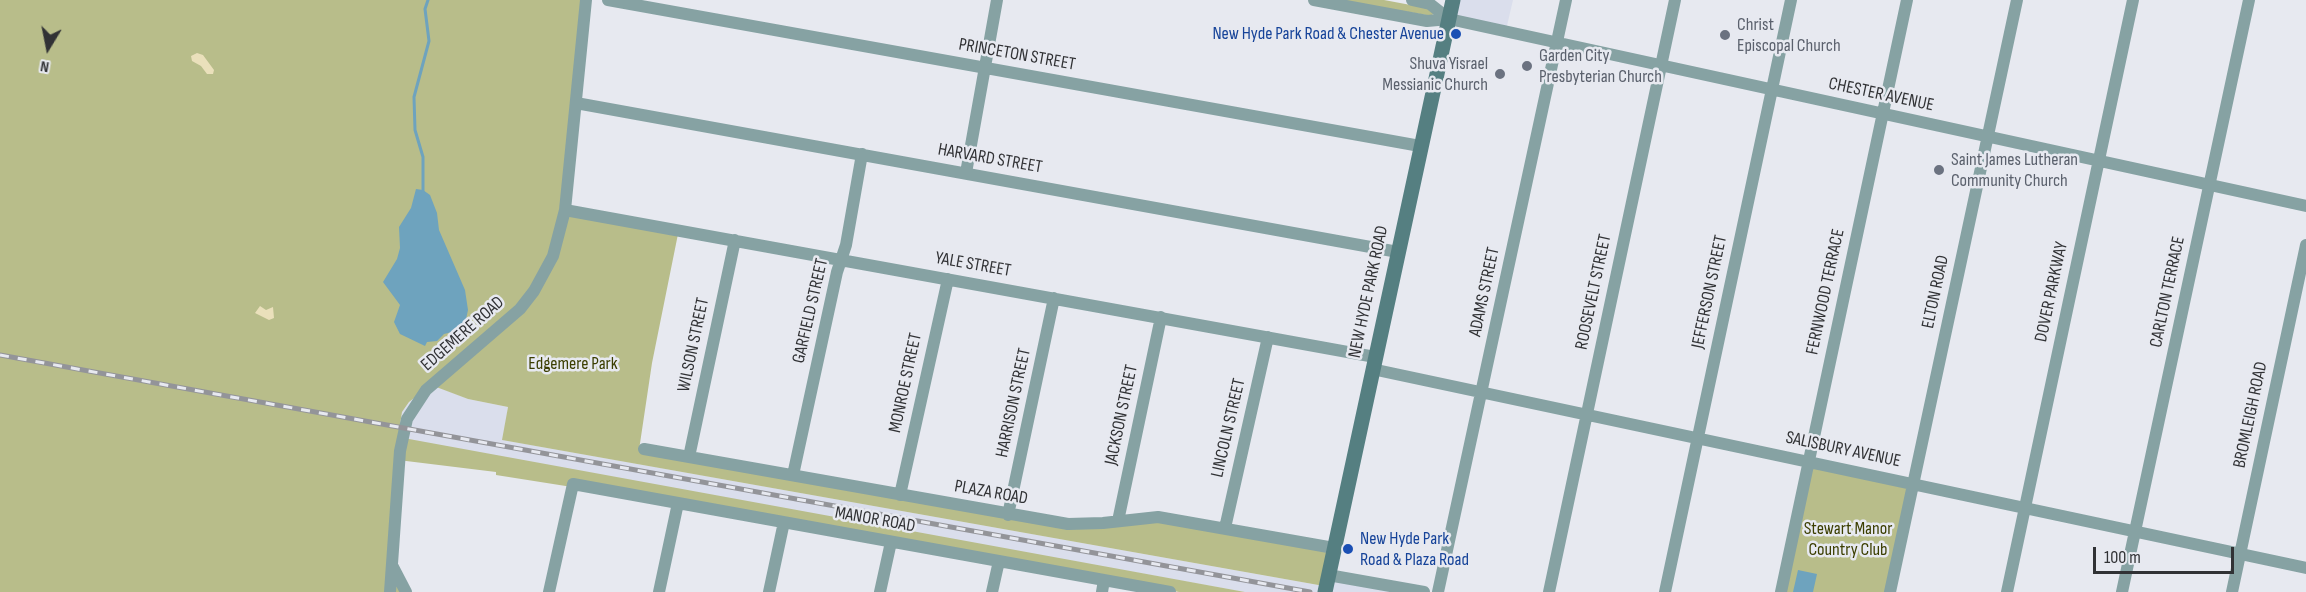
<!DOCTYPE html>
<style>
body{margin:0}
#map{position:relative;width:2306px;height:592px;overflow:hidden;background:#e7e9f0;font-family:"Sofia Sans Condensed",sans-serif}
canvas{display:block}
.north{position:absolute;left:18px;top:18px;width:60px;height:60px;-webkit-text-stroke:4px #e7e9f0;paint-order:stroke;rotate:190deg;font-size:16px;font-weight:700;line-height:24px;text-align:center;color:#313235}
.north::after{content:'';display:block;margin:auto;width:21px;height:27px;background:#313235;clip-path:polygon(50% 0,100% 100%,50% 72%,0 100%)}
.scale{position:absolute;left:2093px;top:547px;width:141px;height:27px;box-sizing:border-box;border:3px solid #313235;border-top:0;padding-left:8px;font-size:18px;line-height:21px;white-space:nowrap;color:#313235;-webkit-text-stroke:4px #e7e9f0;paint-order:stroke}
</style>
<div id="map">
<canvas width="2306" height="592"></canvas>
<div class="north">N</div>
<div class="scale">100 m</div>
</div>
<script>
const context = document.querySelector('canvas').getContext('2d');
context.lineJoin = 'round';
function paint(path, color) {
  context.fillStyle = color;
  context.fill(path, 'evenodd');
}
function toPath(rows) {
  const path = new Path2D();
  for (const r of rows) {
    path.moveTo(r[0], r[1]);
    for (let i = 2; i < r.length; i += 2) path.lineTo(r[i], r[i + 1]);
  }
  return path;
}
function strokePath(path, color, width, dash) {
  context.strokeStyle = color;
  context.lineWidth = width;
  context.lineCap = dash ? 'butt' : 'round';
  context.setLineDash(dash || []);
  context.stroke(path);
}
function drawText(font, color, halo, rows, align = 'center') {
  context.font = font + ' "Sofia Sans Condensed",sans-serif';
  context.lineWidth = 5;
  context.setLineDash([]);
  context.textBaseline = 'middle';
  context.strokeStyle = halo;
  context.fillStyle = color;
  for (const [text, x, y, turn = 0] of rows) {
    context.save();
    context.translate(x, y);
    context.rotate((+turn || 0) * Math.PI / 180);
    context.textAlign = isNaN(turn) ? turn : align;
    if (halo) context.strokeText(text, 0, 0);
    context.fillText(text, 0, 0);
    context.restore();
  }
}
const built = toPath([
 [1452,0,1513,0,1506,30,1449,18],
 [0,349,400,422,402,412,409,402,431,384,468,399,508,407,503,440,1324,586,1326,576,1410,592,1244,592,417,443]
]);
const green = toPath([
 [0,0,582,0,565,210,678,234,652,363,639,450,1078,526,1154,517,1332,547,1324,586,502,440,508,407,468,399,431,385,409,402,402,412,398,437,1245,592,1179,592,573,483,572,487,496,475,496,472,398,460,391,566,405,592,0,592],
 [1337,0,1384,0,1432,9,1434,12,1432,16],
 [1812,465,1910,487,1887,592,1785,592]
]);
const sand = toPath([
 [197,53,203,55,214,70,213,74,207,74,201,66,192,61,191,56],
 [260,306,266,310,273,307,274,318,269,320,255,313]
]);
const water = toPath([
 [416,189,423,190,430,195,437,213,439,230,465,290,468,310,465,324,456,331,444,334,437,341,427,342,425,346,400,334,394,322,400,305,383,282,397,259,400,248,399,227,411,208],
 [1798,570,1817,574,1813,592,1793,592]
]);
const stream = toPath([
 [423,191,423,157,415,130,414,97,429,41,425,9,428,0]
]);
const minor = toPath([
 [608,0,1420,146],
 [1314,0,1427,21,1449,19,2306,206],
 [1412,0,1430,4,1449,19],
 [576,103,1398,252],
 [966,173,997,0],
 [565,210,1375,357],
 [1372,369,2306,568],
 [644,449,1068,524,1103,523,1158,517,1334,548],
 [689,457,735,240],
 [793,475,837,272,846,245,862,154],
 [900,495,948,279],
 [1008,515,1054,298],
 [1118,521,1161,317],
 [1225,528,1268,337],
 [393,567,406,592],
 [1328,575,1424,592],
 [390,592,400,451,407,419,426,390,520,309,534,291,553,256,565,210,586,0],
 [549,592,573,484,1170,592],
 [659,592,678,503],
 [769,592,784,522],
 [880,592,891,542],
 [992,592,999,561],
 [1102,592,1104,580],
 [1438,592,1566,0],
 [1549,592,1675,0],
 [1665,592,1791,0],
 [1781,592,1907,0],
 [1890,592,2017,0],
 [2007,592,2133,0],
 [2122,592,2249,0],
 [2232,592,2306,245]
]);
const secondary = toPath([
 [1325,592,1453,0]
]);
const rail = toPath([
 [0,355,1310,592]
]);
const markers = [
 [1456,34,6,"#1a4fb4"],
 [1725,35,6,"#6b7280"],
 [1527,66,6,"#6b7280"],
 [1500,74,6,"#6b7280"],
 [1939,170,6,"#6b7280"],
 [1348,549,6,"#1a4fb4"]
];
const worshipNames = [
 ["Christ",1737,25],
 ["Episcopal Church",1737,46],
 ["Garden City",1539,56],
 ["Presbyterian Church",1539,77],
 ["Shuva Yisrael",1488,64,"right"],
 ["Messianic Church",1488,85,"right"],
 ["Saint James Lutheran",1951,160],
 ["Community Church",1951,181]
];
const transitNames = [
 ["New Hyde Park Road & Chester Avenue",1444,34],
 ["New Hyde Park",1360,539,"left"],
 ["Road & Plaza Road",1360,560,"left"]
];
const streetNames = [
 ["PRINCETON STREET",1017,55,10],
 ["CHESTER AVENUE",1881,95,12],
 ["HARVARD STREET",990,159,10],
 ["YALE STREET",973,265,10],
 ["NEW HYDE PARK ROAD",1369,292,-78],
 ["ADAMS STREET",1485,292,-78],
 ["ROOSEVELT STREET",1594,292,-78],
 ["JEFFERSON STREET",1710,292,-78],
 ["FERNWOOD TERRACE",1826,292,-78],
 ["ELTON ROAD",1936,292,-78],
 ["DOVER PARKWAY",2052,292,-78],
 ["CARLTON TERRACE",2168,292,-78],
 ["GARFIELD STREET",811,311,-77],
 ["EDGEMERE ROAD",463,334,-41],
 ["WILSON STREET",694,345,-78],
 ["MONROE STREET",906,383,-78],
 ["HARRISON STREET",1014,403,-78],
 ["JACKSON STREET",1122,415,-78],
 ["BROMLEIGH ROAD",2251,415,-78],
 ["LINCOLN STREET",1229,428,-77],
 ["SALISBURY AVENUE",1843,450,12],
 ["PLAZA ROAD",991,493,10],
 ["MANOR ROAD",875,520,10]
];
const parkNames = [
 ["Edgemere Park",573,364],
 ["Stewart Manor",1848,529],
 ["Country Club",1848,550]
];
paint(built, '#dadeec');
paint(green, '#b8bd8a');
paint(sand, '#eae0bb');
paint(water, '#6ea3be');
strokePath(stream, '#6ea3be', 3);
strokePath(minor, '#86a2a3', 12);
strokePath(secondary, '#557f81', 15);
strokePath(rail, '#939499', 5);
strokePath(rail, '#e7e9f0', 3, [9]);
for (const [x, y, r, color] of markers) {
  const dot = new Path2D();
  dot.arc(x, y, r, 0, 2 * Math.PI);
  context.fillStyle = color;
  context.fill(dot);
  strokePath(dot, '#e7e9f0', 2);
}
drawText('18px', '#5b616d', '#e7e9f0', worshipNames, 'left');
drawText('18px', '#164399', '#e7e9f0', transitNames, 'right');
drawText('18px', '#313235', '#e7e9f0', streetNames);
drawText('18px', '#3b3e00', '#e7e9f0', parkNames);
</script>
